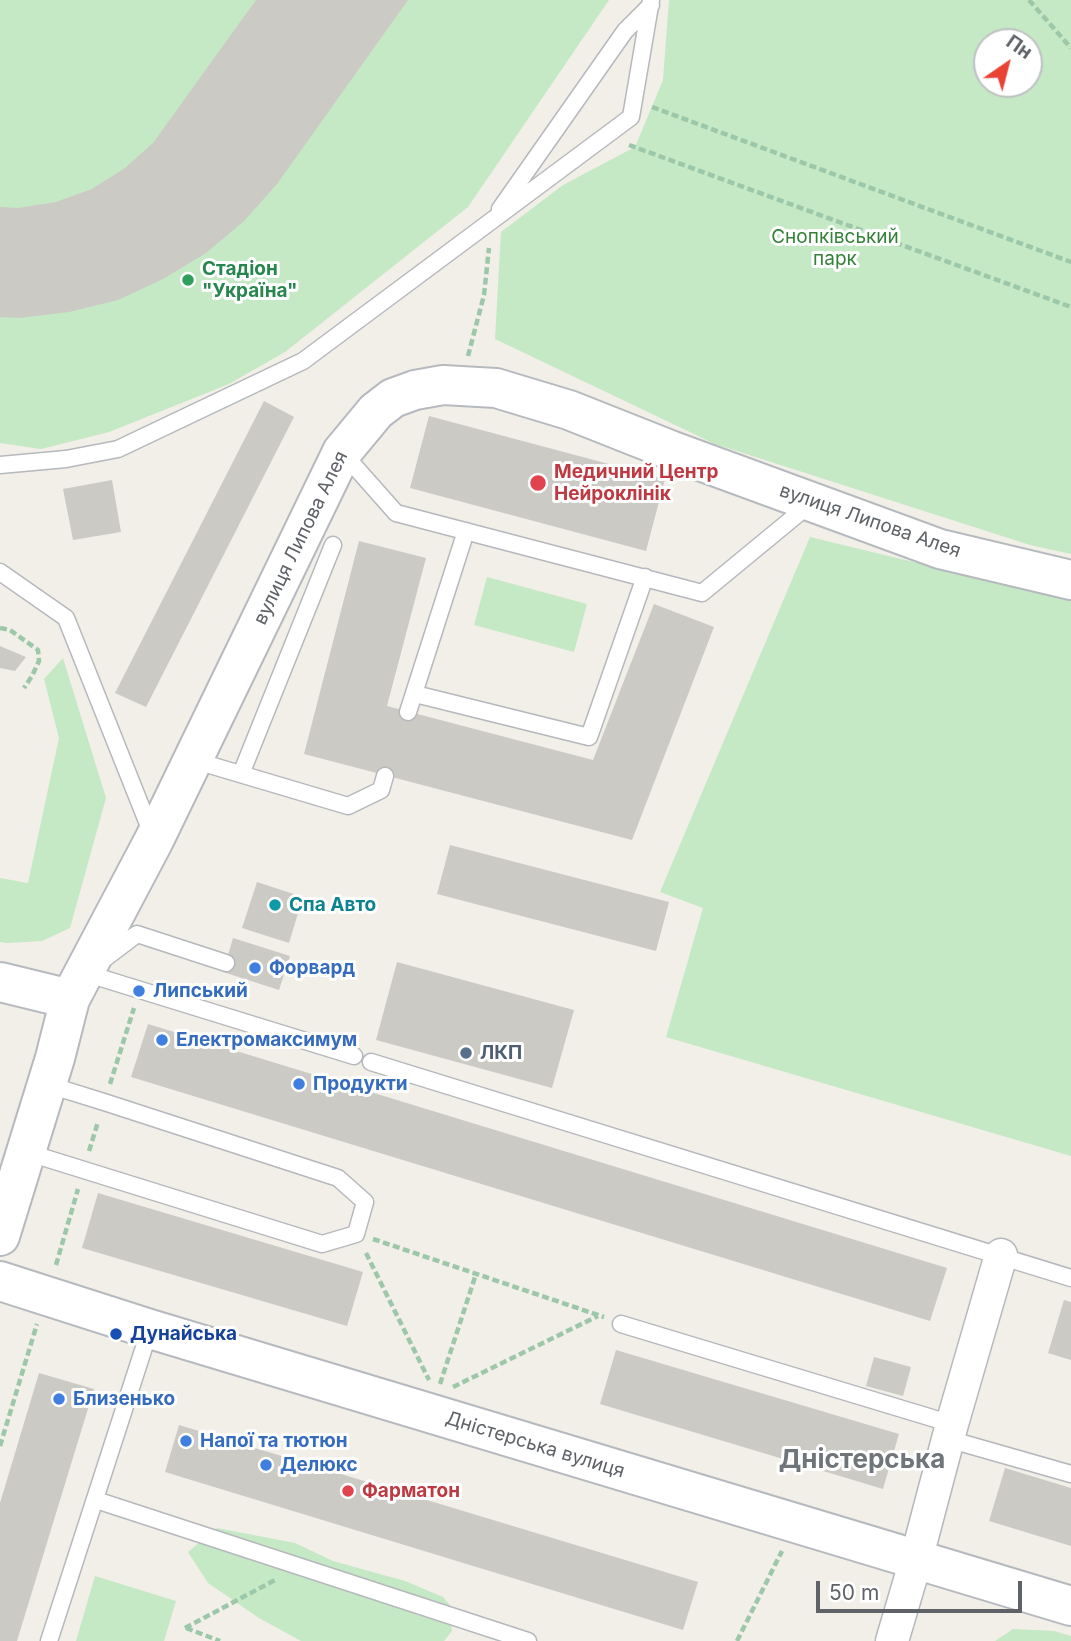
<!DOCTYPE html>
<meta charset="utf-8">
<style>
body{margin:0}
#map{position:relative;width:1071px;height:1641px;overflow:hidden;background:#f1efe8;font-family:Inter,sans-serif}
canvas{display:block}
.north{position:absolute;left:973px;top:28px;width:70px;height:70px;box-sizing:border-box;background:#fff;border:2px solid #bfc1c3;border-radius:50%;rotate:35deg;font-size:19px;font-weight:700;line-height:28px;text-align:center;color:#5f6368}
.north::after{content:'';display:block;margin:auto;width:24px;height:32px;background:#ea4335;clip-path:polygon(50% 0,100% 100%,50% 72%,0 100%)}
.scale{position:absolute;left:816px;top:1581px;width:206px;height:32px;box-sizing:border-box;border:4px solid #5f6368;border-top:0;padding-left:9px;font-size:21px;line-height:24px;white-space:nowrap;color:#5f6368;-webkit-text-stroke:5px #fff;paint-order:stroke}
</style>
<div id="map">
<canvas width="1071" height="1641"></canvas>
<div class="north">Пн</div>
<div class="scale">50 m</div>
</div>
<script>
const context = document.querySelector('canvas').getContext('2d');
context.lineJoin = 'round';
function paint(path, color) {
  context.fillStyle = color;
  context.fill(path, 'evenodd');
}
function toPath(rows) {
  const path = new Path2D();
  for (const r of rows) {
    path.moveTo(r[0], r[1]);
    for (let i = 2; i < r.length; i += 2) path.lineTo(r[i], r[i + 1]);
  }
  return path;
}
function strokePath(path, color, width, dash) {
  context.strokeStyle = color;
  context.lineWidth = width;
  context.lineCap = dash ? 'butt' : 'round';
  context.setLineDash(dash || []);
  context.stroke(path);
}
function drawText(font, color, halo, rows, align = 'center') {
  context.font = font + ' Inter,sans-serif';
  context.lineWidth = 6;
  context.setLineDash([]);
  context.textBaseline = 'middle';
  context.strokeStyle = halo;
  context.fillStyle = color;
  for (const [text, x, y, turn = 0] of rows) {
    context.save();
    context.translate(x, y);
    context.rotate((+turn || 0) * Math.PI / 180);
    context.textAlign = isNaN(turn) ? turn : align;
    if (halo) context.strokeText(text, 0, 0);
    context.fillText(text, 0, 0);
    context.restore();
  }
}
const green = toPath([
 [0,0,609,0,468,207,285,352,229,384,109,432,41,449,0,443],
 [669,0,1071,0,1071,554,1030,545,715,444,495,339,501,232,563,185,635,147,663,80],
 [987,42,1029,42,1029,84,987,84],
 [810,537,1071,600,1071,1156,666,1037,703,908,660,892],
 [487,577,587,604,574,652,474,625],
 [63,658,106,798,70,928,42,941,7,943,0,942,0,878,28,883,59,738,44,679],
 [217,1528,295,1543,333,1561,405,1581,443,1597,449,1604,452,1631,444,1641,301,1641,259,1618,208,1583,188,1552],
 [95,1576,176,1601,164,1641,76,1641],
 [1013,1629,1054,1631,1071,1636,1071,1641,995,1641]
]);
const building = toPath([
 [256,0,408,0,277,184,244,221,206,253,163,279,118,300,69,312,19,318,0,317,0,207,18,208,56,202,92,189,125,168,153,143],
 [264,401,294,417,146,707,115,693],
 [429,416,665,479,646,551,410,488],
 [112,480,121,532,73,540,63,489],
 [359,541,426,558,387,706,593,760,654,604,714,627,632,840,304,754],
 [0,646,26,657,15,671,0,668],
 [450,845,669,902,656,951,437,894],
 [257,882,303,897,289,943,242,928],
 [233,938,290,956,279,990,223,972],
 [397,962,574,1010,552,1088,376,1040],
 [148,1024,947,1268,930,1321,131,1077],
 [98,1193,363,1272,347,1326,82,1248],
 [1064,1300,1071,1302,1071,1360,1048,1353],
 [616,1350,899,1434,883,1489,600,1404],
 [874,1357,911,1367,903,1396,866,1386],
 [39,1373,94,1389,17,1641,0,1641,0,1503],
 [179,1425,698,1582,683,1630,165,1472],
 [1005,1468,1071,1488,1071,1546,989,1521]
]);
const path = toPath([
 [1029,0,1071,48],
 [652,107,1071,262],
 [629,145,1071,307],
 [468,356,484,295,489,248],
 [0,628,10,630,38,650,39,661,32,676,24,688],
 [110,1084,134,1008],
 [89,1151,98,1122],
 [373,1239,604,1317],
 [366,1253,429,1380],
 [56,1265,78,1189],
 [440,1384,476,1274],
 [453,1387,598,1316],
 [0,1446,37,1324],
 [185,1628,275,1580],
 [186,1628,220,1641],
 [737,1641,782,1551]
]);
const lane = toPath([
 [500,209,625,31,651,5],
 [342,452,396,513,702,593,810,504],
 [0,465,66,459,118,449,303,361,631,117,651,0],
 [0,572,66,618,152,834],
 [415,694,589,737,645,577],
 [408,712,466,531],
 [193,760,348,806,381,790,385,776],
 [241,774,333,545],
 [104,959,137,934,226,963],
 [85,973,354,1056],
 [371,1062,1071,1278],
 [26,1152,322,1244,356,1234,365,1202,338,1178,104,1102,46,1084],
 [621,1324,952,1424],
 [948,1439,1071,1474],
 [96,1500,528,1641],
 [49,1641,150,1329]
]);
const street = toPath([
 [892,1641,916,1560,952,1424,1001,1255]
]);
const secondary = toPath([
 [0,982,70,999,154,840,342,452,376,411,393,398,415,390,443,385,496,388,569,410,670,450,940,549,1071,580],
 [0,1236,55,1058,70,999],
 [0,1281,150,1329,1071,1606]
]);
const markers = [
 [188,280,7,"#2e9e5b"],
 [538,483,9,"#e0444e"],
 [275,905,7,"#0f9aa8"],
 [255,968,7,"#3f7fe0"],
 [139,991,7,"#3f7fe0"],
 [162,1040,7,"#3f7fe0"],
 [466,1053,7,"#5c6f8a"],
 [299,1084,7,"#3f7fe0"],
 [116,1334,7,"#1a4fb4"],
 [59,1399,7,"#3f7fe0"],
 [186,1441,7,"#3f7fe0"],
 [266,1465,7,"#3f7fe0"],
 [348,1491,7,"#e0444e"]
];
const parkNames = [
 ["Снопківський",835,237],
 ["парк",835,259]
];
const leisureNames = [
 ["Стадіон",202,269],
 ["\"Україна\"",202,291]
];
const healthNames = [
 ["Медичний Центр",554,472],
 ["Нейроклінік",554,494],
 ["Фарматон",362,1491]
];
const streetNames = [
 ["вулиця Липова Алея",870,521,19],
 ["вулиця Липова Алея",301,538,-64],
 ["Дністерська вулиця",535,1445,17]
];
const cultureNames = [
 ["Спа Авто",289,905]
];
const shopNames = [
 ["Форвард",269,968],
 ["Липський",153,991],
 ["Електромаксимум",176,1040],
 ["Продукти",313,1084],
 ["Близенько",73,1399],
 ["Напої та тютюн",200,1441],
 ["Делюкс",280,1465]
];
const serviceNames = [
 ["ЛКП",480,1053]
];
const transitNames = [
 ["Дунайська",130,1334]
];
const districtNames = [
 ["Дністерська",862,1460]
];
paint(green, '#c5e8c5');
paint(building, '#cccac5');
strokePath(lane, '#b5b8bc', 19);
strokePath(street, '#b5b8bc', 35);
strokePath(secondary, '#b6babf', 42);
strokePath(path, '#9cc7a9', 4.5, [7, 3.5]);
strokePath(lane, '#fff', 16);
strokePath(street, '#fff', 32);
strokePath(secondary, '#fff', 38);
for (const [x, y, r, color] of markers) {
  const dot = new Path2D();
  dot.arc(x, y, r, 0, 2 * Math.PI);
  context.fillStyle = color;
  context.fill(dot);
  strokePath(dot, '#fff', 2.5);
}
drawText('19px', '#348238', '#fff', parkNames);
drawText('bold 19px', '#27864d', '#fff', leisureNames, 'left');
drawText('bold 19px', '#be3a42', '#fff', healthNames, 'left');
drawText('19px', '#5f6368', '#fff', streetNames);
drawText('bold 19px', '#0d838f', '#fff', cultureNames, 'left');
drawText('bold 19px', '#366cbe', '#fff', shopNames, 'left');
drawText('bold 19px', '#4e5e75', '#fff', serviceNames, 'left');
drawText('bold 19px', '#164399', '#fff', transitNames, 'left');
drawText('bold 26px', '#70757a', '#fff', districtNames);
</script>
